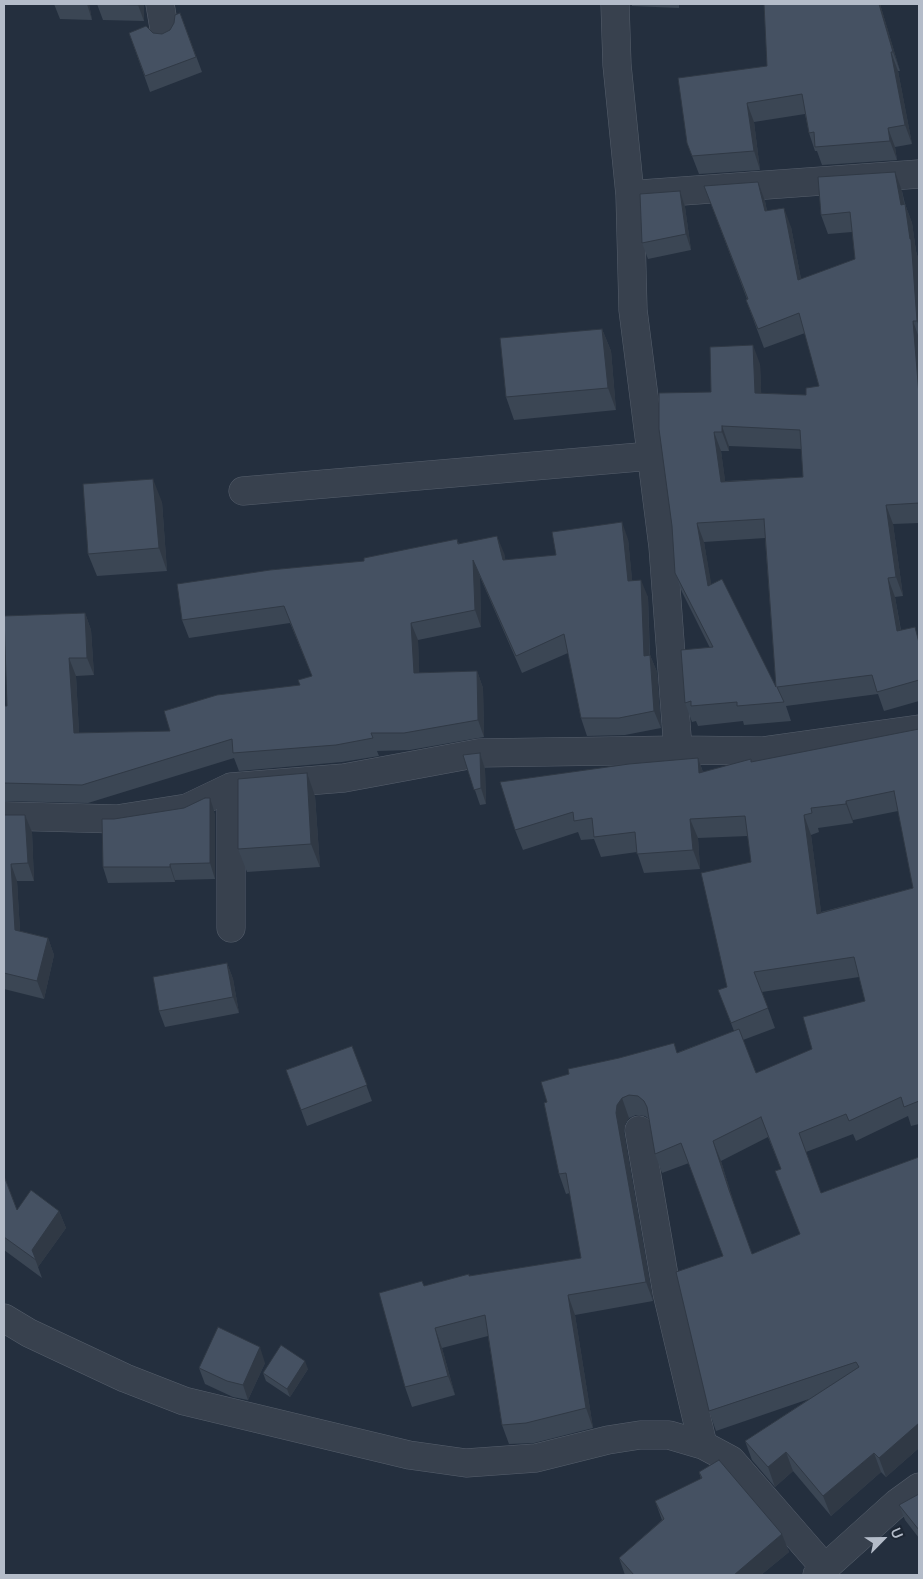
<!DOCTYPE html>
<style>
body{margin:0}
#map{position:relative;width:923px;height:1579px;overflow:hidden;background:#242f3e;font-family:Manrope,sans-serif}
canvas{display:block}
.frame{position:absolute;inset:0;border:5px solid #b4bcc9;pointer-events:none}
.north{position:absolute;left:858px;top:1514px;width:50px;height:50px;-webkit-text-stroke:4px #1d2633;paint-order:stroke;rotate:67deg;font-size:14px;font-weight:700;line-height:20px;text-align:center;color:#b4bcc9}
.north::after{content:'';display:block;margin:auto;width:18px;height:22px;background:#b4bcc9;clip-path:polygon(50% 0,100% 100%,50% 72%,0 100%)}
</style>
<div id="map">
<canvas width="923" height="1579"></canvas>
<div class="frame"></div>
<div class="north">U</div>
</div>
<script>
const context = document.querySelector('canvas').getContext('2d');
context.lineJoin = 'round';
function toPath(rows) {
  const path = new Path2D();
  for (const r of rows) {
    path.moveTo(r[0], r[1]);
    for (let i = 2; i < r.length; i += 2) path.lineTo(r[i], r[i + 1]);
  }
  return path;
}
function strokePath(path, color, width, dash) {
  context.strokeStyle = color;
  context.lineWidth = width;
  context.lineCap = dash ? 'butt' : 'round';
  context.setLineDash(dash || []);
  context.stroke(path);
}
function paint(path, color) {
  context.fillStyle = color;
  context.fill(path, 'evenodd');
}
const minor = toPath([
 [160,4,165,34],
 [615,4,617,65,630,195,633,310,663,547,678,750],
 [641,194,919,174],
 [243,491,651,456],
 [231,787,231,928],
 [4,816,117,819,187,808,231,787,344,778,479,753,678,750,762,751,919,729],
 [639,1130,667,1293,703,1445],
 [4,1318,29,1333,125,1378,184,1401,409,1455,466,1463,536,1458,608,1440,640,1435,669,1435,703,1445,731,1460,825,1568],
 [817,1575,897,1503,919,1487]
]);
const wall = toPath([
 [54,4,89,4,92,20,60,19],
 [97,4,144,4,144,21,103,20],
 [632,4,679,4,679,8,632,6],
 [880,4,900,71,898,71,912,144,895,147,897,160,822,165,817,151,815,151,809,133,805,114,754,122,760,170,699,174,687,143,767,66],
 [180,13,202,72,150,92,129,33,153,33,162,34,170,30],
 [758,182,765,201,767,211,791,227,801,279,855,259,852,232,828,234,821,215,902,191,905,204,912,223,916,251,918,258,919,270,919,523,893,524,903,596,895,597,901,630,919,639,919,701,884,711,878,694,786,706,791,721,744,725,743,721,698,726,696,721,692,722,685,703,710,648,682,592,675,573,711,392,760,364,761,393,806,395,819,386,805,333,764,348,746,300,747,299,704,186],
 [729,446,801,449,803,477,725,481,721,451,729,451],
 [765,538,776,687,711,585,704,542],
 [680,191,685,207,691,250,648,259,642,243],
 [602,329,611,351,616,410,514,420,506,397],
 [162,502,167,571,97,576,88,554],
 [457,539,459,544,504,553,505,560,556,555,628,539,632,580,648,597,650,655,657,672,661,728,625,735,587,736,581,718,568,653,522,673,480,577,481,627,418,640,419,673,477,671,483,688,484,737,410,750,377,751,379,756,342,762,239,771,234,758,88,803,4,801,4,706,7,706,85,613,91,630,94,675,76,676,79,733,170,731,300,685,312,676,290,623,189,638,182,620,364,561],
 [919,729,919,1124,911,1126,908,1116,856,1141,853,1134,806,1152,821,1193,919,1157,919,1448,886,1477,881,1472,831,1516,793,1471,775,1487,752,1460,745,1441,809,1399,716,1431,709,1411,723,1256,689,1163,662,1173,655,1154,649,1119,645,1116,636,1115,629,1118,625,1124,624,1133,653,1301,575,1315,593,1428,534,1443,509,1444,502,1425,488,1336,442,1348,455,1395,412,1407,405,1387,424,1286,469,1276,581,1258,570,1193,566,1194,559,1174,544,1103,734,1031,718,990,727,987,751,862,748,836,698,838,700,869,644,873,637,852,601,857,594,839,581,840,578,832,523,850,515,830,698,758,703,772,752,762],
 [898,811,913,888,821,912,811,835,819,832,818,828,853,823,853,820],
 [859,977,865,1001,812,1049,756,1073,743,1040,775,1028,762,992],
 [768,1137,781,1169,775,1171,800,1234,752,1254,735,1207,721,1161],
 [480,753,485,769,486,804,480,805,463,755],
 [315,796,320,867,247,872,238,849],
 [215,814,215,879,175,880,175,882,108,883,103,867,114,819],
 [4,815,25,815,32,832,34,881,17,881,20,931,48,938,54,955,44,999,4,989],
 [227,963,233,979,239,1013,165,1027,159,1011],
 [352,1046,372,1101,307,1126,286,1070],
 [4,1176,17,1210,59,1211,66,1228,38,1267,42,1278,4,1250],
 [265,1363,248,1400,233,1397,205,1384,199,1368],
 [308,1369,290,1397,266,1381,263,1373],
 [699,1472,782,1534,789,1552,761,1575,625,1575,619,1558,662,1520,655,1501,701,1479],
 [919,1494,919,1538,905,1520,899,1505]
]);
const shadedWall = toPath([
 [87,4,89,4,92,20],
 [138,4,144,4,144,21,138,5],
 [879,4,880,4,900,71,893,52],
 [891,52,898,71,912,144,905,125],
 [747,103,754,122,760,170,754,151],
 [888,128,895,147,897,160,890,141],
 [895,172,902,191,906,214,905,204,912,223,916,251,918,258,919,270,919,326,917,321,901,205],
 [758,182,765,201,771,231,765,211],
 [680,191,685,207,691,250,686,234],
 [784,208,791,227,805,300,798,280],
 [913,321,919,338,919,395],
 [602,329,611,351,616,410,608,388],
 [753,345,760,364,762,412,755,393],
 [722,426,729,446,729,451,722,432],
 [714,432,721,451,728,501,721,482],
 [153,479,162,502,167,571,159,548],
 [886,505,893,524,903,596,896,577],
 [622,522,628,539,634,598,628,581],
 [697,523,704,542,715,605,708,586],
 [497,536,504,553,509,577,503,560],
 [473,560,480,577,481,627,475,610],
 [888,578,895,597,904,650,897,631],
 [641,580,648,597,650,673,644,656],
 [85,613,91,630,94,675,87,658],
 [411,623,418,640,420,690,414,673],
 [650,655,657,672,661,728,654,711],
 [69,658,76,676,80,750,74,733],
 [477,671,483,688,484,737,478,720],
 [480,753,485,769,486,804,481,788],
 [698,758,705,778,699,773],
 [307,773,315,796,320,867,311,844],
 [210,798,215,814,215,879,210,863],
 [846,801,853,820,853,823,846,804],
 [25,815,32,832,34,881,28,863],
 [804,815,811,835,824,933,817,914],
 [690,819,698,838,700,869,693,850],
 [11,864,17,881,21,947,15,930],
 [170,864,175,880,175,882,170,867],
 [48,938,54,955,44,999,37,981],
 [227,963,233,979,239,1013,233,997],
 [622,1098,629,1118,625,1124,624,1133,653,1301,646,1282,616,1113,617,1105],
 [713,1141,721,1161,736,1210,729,1190],
 [59,1211,66,1228,38,1267,32,1250],
 [568,1295,575,1315,593,1428,586,1408],
 [435,1328,442,1348,455,1395,448,1376],
 [260,1347,265,1363,248,1400,243,1385],
 [305,1361,308,1369,290,1397,287,1389],
 [919,1423,919,1448,886,1477,879,1458],
 [786,1452,793,1471,775,1487,768,1467],
 [874,1453,881,1472,831,1516,823,1496],
 [782,1534,789,1552,761,1575,734,1575]
]);
const building = toPath([
 [97,4,138,4,138,5,97,4],
 [764,4,879,4,893,52,891,52,905,125,888,128,890,141,815,147,814,132,809,133,802,94,747,103,754,151,692,156,687,143,678,78,767,66,764,4],
 [180,13,196,57,145,76,129,33,146,26,153,33,162,34,170,30,174,23,175,15,180,13],
 [895,172,901,205,905,204,910,239,911,239,917,321,913,321,919,395,919,503,886,505,896,577,888,578,897,631,915,627,919,643,919,680,877,692,872,675,777,687,784,702,737,706,737,702,691,706,691,701,685,703,681,650,713,647,675,573,672,526,659,429,659,393,711,392,710,347,753,345,755,393,806,395,806,388,819,386,799,313,758,329,746,300,748,299,704,186,758,182,765,211,784,208,798,280,855,259,850,212,821,215,818,177,895,172],
 [722,426,800,430,803,477,721,482,714,432,722,432,722,426],
 [764,519,776,687,722,579,708,586,697,523,764,519],
 [680,191,686,234,642,243,640,194,680,191],
 [602,329,608,388,506,397,500,338,602,329],
 [153,479,159,548,88,554,83,484,153,479],
 [622,522,628,581,641,580,644,656,650,655,654,711,619,718,581,718,564,634,516,656,473,560,475,610,411,623,414,673,477,671,478,720,404,733,371,733,373,738,336,745,233,753,232,739,82,785,4,783,4,706,7,706,4,616,85,613,87,658,69,658,74,733,170,731,164,711,217,695,300,685,298,680,312,676,284,606,182,620,177,584,270,570,364,561,364,558,457,539,458,544,497,536,503,560,556,555,552,532,622,522],
 [919,729,919,1101,904,1107,901,1097,849,1121,846,1114,799,1133,821,1193,919,1157,919,1423,879,1458,874,1453,823,1496,786,1452,768,1467,745,1441,859,1367,856,1362,709,1411,676,1272,723,1256,681,1143,655,1154,647,1107,644,1101,638,1096,629,1095,622,1098,617,1105,616,1113,646,1282,568,1295,586,1408,526,1423,502,1425,485,1315,435,1328,448,1376,405,1387,379,1293,422,1281,424,1286,469,1274,469,1276,581,1258,566,1173,559,1174,544,1103,547,1102,541,1082,569,1074,568,1069,619,1058,674,1043,677,1053,739,1029,756,1073,812,1049,803,1017,865,1001,854,957,754,972,768,1008,731,1023,718,990,727,987,701,873,751,862,745,816,690,819,693,850,637,854,635,832,594,837,592,818,574,821,573,812,515,830,500,782,629,764,698,758,699,773,751,759,751,762,919,729],
 [894,791,913,888,817,914,804,815,812,813,811,808,846,804,846,801,894,791],
 [761,1117,781,1169,775,1171,800,1234,752,1254,729,1190,713,1141,761,1117],
 [480,753,481,788,474,790,463,755,480,753],
 [307,773,311,844,238,849,238,779,307,773],
 [205,798,210,798,210,863,170,864,170,867,103,867,102,819,114,819,184,808,205,798],
 [4,815,25,815,28,863,11,864,15,930,48,938,37,981,4,973,4,815],
 [227,963,233,997,159,1011,153,977,227,963],
 [352,1046,367,1085,301,1110,286,1070,352,1046],
 [4,1176,17,1210,31,1190,59,1211,32,1250,36,1260,4,1237,4,1176],
 [218,1327,260,1347,243,1385,227,1381,199,1368,218,1327],
 [281,1345,305,1361,287,1389,263,1373,281,1345],
 [719,1460,782,1534,734,1575,634,1575,619,1558,664,1519,655,1501,702,1478,699,1472,719,1460],
 [919,1494,919,1530,899,1505,919,1494]
]);
strokePath(minor, '#565f6c', 29);
strokePath(minor, '#38414e', 28);
paint(wall, '#3b4654');
paint(shadedWall, '#303945');
paint(building, '#455162');
strokePath(building, '#303945', 1);
</script>
